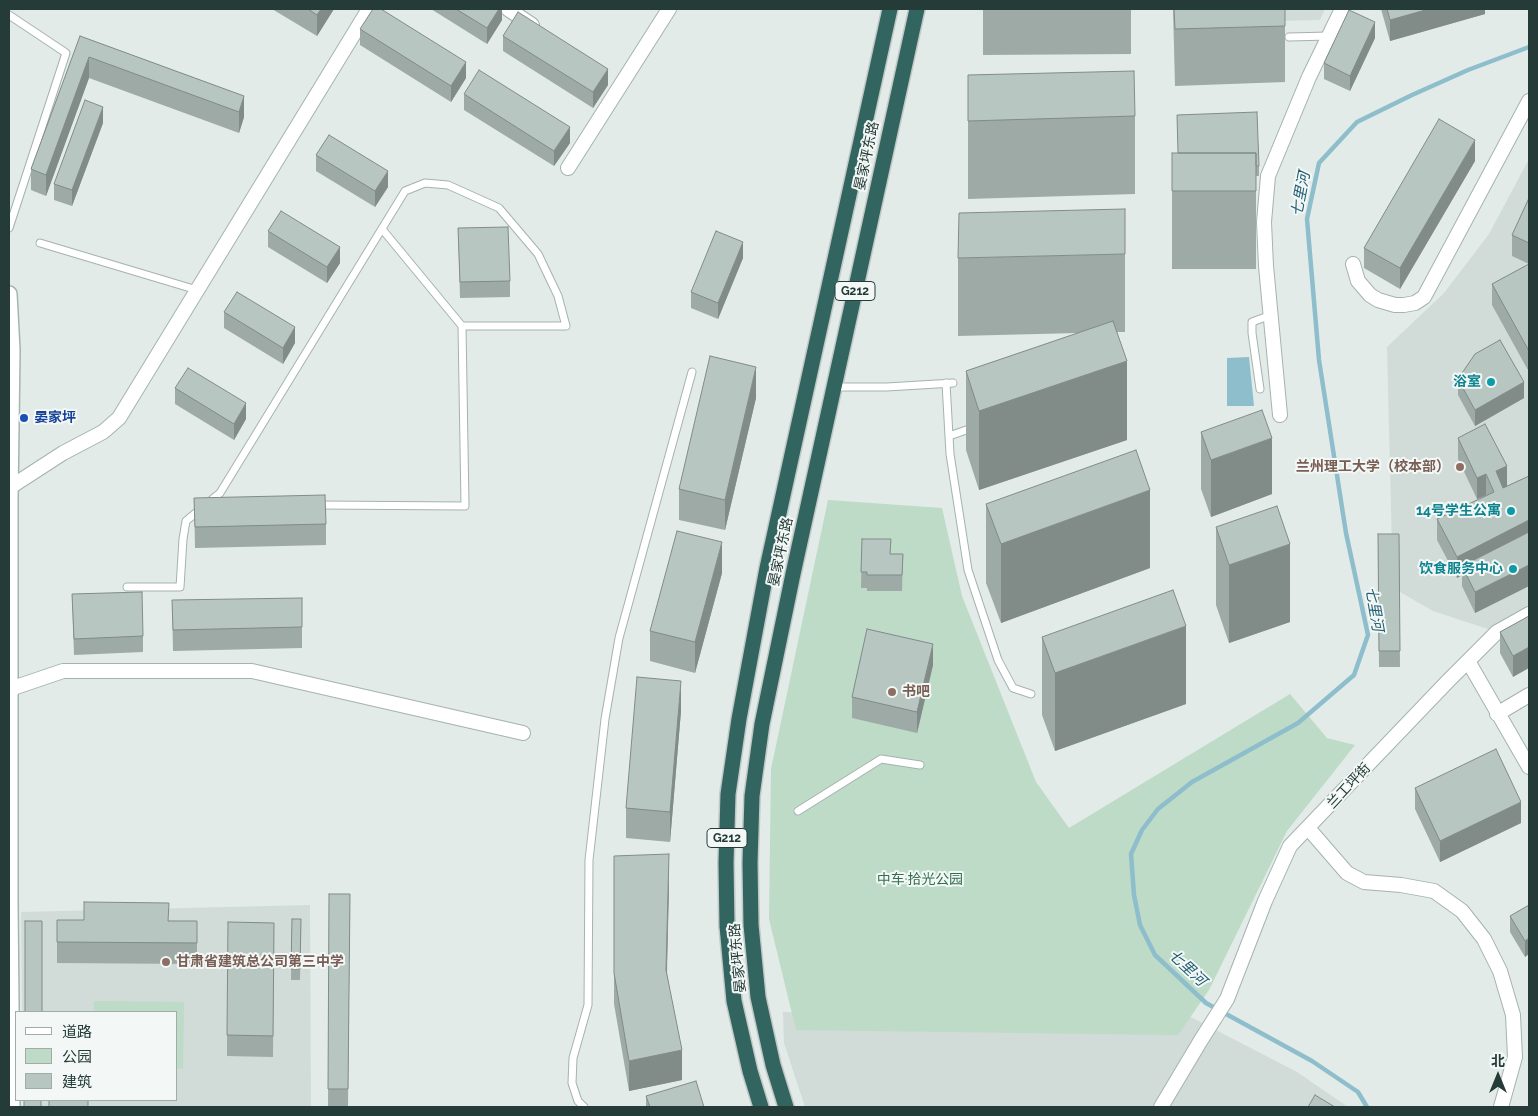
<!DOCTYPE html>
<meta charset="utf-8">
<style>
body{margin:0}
#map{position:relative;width:1538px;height:1116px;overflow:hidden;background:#e2ebe8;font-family:Raleway,"Noto Sans SC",sans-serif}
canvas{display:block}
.frame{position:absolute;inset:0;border:10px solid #243b37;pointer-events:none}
.legend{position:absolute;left:15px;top:1011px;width:162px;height:90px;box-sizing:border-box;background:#f3f8f6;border:1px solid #a0acaa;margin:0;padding:6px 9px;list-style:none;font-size:15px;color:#243b37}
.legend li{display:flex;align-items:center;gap:10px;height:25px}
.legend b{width:25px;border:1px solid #a0acaa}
.north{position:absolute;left:1473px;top:1051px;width:50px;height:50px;-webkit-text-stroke:4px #f3f8f6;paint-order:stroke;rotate:0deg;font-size:14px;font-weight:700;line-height:20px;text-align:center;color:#243b37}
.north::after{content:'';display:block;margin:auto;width:18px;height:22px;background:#243b37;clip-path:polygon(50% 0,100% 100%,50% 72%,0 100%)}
</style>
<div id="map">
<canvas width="1538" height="1116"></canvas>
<div class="frame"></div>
<ul class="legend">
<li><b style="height:6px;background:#fff"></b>道路</li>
<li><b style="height:14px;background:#bddbc7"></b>公园</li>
<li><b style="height:14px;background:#b8c6c1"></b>建筑</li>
</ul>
<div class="north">北</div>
</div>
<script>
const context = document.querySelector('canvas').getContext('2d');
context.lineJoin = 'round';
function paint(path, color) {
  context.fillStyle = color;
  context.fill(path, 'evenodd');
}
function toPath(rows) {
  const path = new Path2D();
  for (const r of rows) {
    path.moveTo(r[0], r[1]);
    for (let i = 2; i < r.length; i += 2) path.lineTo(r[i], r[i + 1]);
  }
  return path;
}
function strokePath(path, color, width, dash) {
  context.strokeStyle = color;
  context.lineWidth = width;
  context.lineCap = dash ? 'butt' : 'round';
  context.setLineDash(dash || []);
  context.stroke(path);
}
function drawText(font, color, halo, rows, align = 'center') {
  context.font = font + ' Raleway,"Noto Sans SC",sans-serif';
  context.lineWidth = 4;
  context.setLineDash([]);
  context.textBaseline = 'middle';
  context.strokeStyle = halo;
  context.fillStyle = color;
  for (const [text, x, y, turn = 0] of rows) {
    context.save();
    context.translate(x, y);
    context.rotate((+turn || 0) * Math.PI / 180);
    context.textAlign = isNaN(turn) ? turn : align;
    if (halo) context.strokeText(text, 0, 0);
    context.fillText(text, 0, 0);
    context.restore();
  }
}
const built = toPath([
 [1179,9,1325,9,1320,20,1179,23],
 [1529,159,1529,614,1497,632,1433,611,1393,588,1387,347,1444,293,1489,234],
 [310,905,311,1107,24,1107,24,1100,176,1100,176,1012,22,1012,21,912],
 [1154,998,1297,1072,1348,1107,805,1107,784,1043,783,1012,1140,1026]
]);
const green = toPath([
 [828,500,942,508,962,596,1036,782,1069,828,1290,694,1327,738,1355,745,1287,831,1209,990,1178,1035,796,1030,769,919,771,769],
 [94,1001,184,1002,183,1069,176,1068,176,1012,94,1012]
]);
const water = toPath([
 [1249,357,1254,406,1227,406,1227,358]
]);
const stream = toPath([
 [1367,1107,1358,1092,1312,1061,1206,1003,1155,955,1140,925,1134,895,1131,854,1142,830,1158,809,1192,782,1298,723,1354,675,1368,635,1346,533,1319,360,1307,219,1319,163,1357,122,1412,95,1468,70,1529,47]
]);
const lane = toPath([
 [9,15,66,53,9,228],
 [1289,37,1329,36],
 [40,243,197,290],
 [946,383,950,454,968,570,998,660,1013,688,1031,694],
 [834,387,887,387,953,383],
 [1260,389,1252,333,1252,322,1271,315],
 [949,436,972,428],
 [318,505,465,506,462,326,382,229],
 [127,587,180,587,183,539,186,521,220,493,405,191,425,183,448,185,499,208,538,254,558,296,566,326,462,326],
 [798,811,881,759,920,765],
 [584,1107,578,1101,572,1083,573,1058,588,1005,589,860,605,719,619,638,692,372]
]);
const street = toPath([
 [508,9,532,25],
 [568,168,669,9],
 [1353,264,1358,281,1370,295,1378,300,1395,305,1404,305,1415,303,1424,297,1529,101],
 [1280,415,1266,266,1264,222,1268,176,1309,77,1342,9],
 [9,488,63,453,103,432,119,418,369,9],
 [1468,661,1529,767],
 [10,689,63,671,252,671,523,733],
 [1497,714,1529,695],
 [1308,828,1347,873,1364,882,1401,885,1434,891,1462,911,1484,939,1500,971,1513,1015,1515,1057,1501,1107],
 [1161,1107,1201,1040,1227,999,1265,901,1290,846,1448,681,1497,632,1529,614]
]);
const secondary = toPath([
 [9,294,12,350,10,499,10,904,12,1107]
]);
const highway = toPath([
 [761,1107,750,1071,734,1001,727,926,726,863,728,794,739,719,767,568,890,9],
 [786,1107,773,1065,758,997,751,925,750,863,752,796,762,724,793,574,917,9]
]);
const wall = toPath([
 [272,9,334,9,317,36],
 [431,9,502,9,502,20,487,44],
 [983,9,1131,9,1131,54,983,55],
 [1173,9,1285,9,1285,82,1175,86],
 [1381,9,1485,9,1485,14,1390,41],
 [360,29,466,78,451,102,360,45],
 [80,36,244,96,244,117,239,133,89,78,46,196,31,190,31,169],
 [503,36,608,85,593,108,503,51],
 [1375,38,1350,91,1324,79,1324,63],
 [968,75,1135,116,1135,194,968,199],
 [464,94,570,143,554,166,464,110],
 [103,123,72,206,54,200,54,184],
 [1172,153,1259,166,1259,176,1256,176,1256,269,1172,269],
 [316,155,388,187,375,207,316,171],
 [1475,161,1400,289,1364,268,1364,248],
 [1529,198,1529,372,1492,305,1492,284,1529,264,1512,256,1512,235],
 [458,228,510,281,510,297,460,298],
 [268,231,340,263,327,283,268,247],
 [1125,254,1125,332,1117,332,1127,440,979,490,966,450,966,371,1078,333,958,336,958,258],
 [743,258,718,319,691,308,691,292],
 [224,312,295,343,283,364,224,328],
 [1458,379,1524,398,1475,426,1458,395],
 [175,388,246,419,234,440,175,404],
 [756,398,725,530,679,520,679,489],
 [1201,432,1272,494,1211,517,1201,489],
 [1458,438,1507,486,1529,476,1529,586,1475,613,1462,586,1462,575,1457,578,1437,540,1437,519,1486,496,1477,499,1458,459],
 [194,498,326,524,326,545,195,548],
 [986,504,1150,568,1001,623,986,583],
 [1216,527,1290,622,1229,643,1216,605],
 [1378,534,1399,534,1400,667,1379,667],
 [862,539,891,554,903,554,902,591,867,591,867,588,861,588],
 [722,573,695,673,650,661,650,631],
 [72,594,143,636,143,652,74,655],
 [172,600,302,627,302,648,173,651],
 [1529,616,1513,677,1500,653,1500,632],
 [1042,637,1186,704,1055,751,1042,715],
 [933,665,917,733,852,718,852,697],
 [681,711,670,842,626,838,626,808],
 [1415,788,1521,823,1440,862,1415,809],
 [614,856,669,885,667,974,682,1080,629,1091,614,1004],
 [329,894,350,894,348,1107,328,1107],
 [1529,905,1525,957,1510,932,1510,916],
 [292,919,301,919,300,980,291,980],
 [57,920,197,921,197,964,57,963],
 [274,923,273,1057,227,1056,227,1035],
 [646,1096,704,1107,646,1107]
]);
const shadedWall = toPath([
 [321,9,334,9,317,36,317,15],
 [499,9,502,9,502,20,487,44,487,28],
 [1429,9,1485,9,1485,14,1390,41,1390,20],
 [1375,22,1375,38,1350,91,1350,76],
 [89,57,89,78,46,196,46,175],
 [466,62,466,78,451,102,451,86],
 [608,69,608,85,593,108,593,92],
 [244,96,244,117,239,133,239,112],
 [103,107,103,123,72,206,72,190],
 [570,127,570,143,554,166,554,151],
 [1475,140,1475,161,1400,289,1400,268],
 [388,171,388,187,375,207,375,191],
 [743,242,743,258,718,319,718,303],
 [340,247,340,263,327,283,327,267],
 [295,327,295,343,283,364,283,348],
 [1127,361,1127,440,979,490,979,411],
 [756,367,756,398,725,530,725,500],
 [1524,382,1524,398,1475,426,1475,410],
 [246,403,246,419,234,440,234,424],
 [1272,438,1272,494,1211,517,1211,460],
 [1507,466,1507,487,1496,492,1496,471],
 [1486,474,1486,495,1477,499,1477,478],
 [1150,490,1150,568,1001,623,1001,544],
 [1529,520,1529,541,1462,566,1462,575,1457,578,1457,557],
 [722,542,722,573,695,673,695,642],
 [1290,544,1290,622,1229,643,1229,565],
 [1529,565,1529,586,1475,613,1475,592],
 [1186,626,1186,704,1055,751,1055,673],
 [933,644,933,665,917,733,917,712],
 [1529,647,1529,668,1513,677,1513,656],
 [681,681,681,711,670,842,670,812],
 [1521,802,1521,823,1440,862,1440,841],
 [669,854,669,885,666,1001,666,970],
 [1529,938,1529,954,1525,957,1525,941],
 [682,1050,682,1080,629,1091,629,1061]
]);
const building = toPath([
 [308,9,321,9,317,15,308,9],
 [373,9,381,9,466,62,451,86,360,29,373,9],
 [456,9,499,9,487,28,456,9],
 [1174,9,1285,9,1285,26,1175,29,1174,9],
 [1387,9,1429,9,1390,20,1387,9],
 [1349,10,1375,22,1350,76,1324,63,1349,10],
 [518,12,608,69,593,92,503,36,518,12],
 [80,36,244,96,239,112,89,57,46,175,31,169,80,36],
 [479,70,570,127,554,151,464,94,479,70],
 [1134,71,1135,116,968,121,968,75,1134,71],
 [85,100,103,107,72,190,54,184,85,100],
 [1257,112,1259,166,1256,166,1256,153,1178,153,1177,115,1257,112],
 [1439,119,1475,140,1400,268,1364,248,1439,119],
 [329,135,388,171,375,191,316,155,329,135],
 [1172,153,1256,153,1256,191,1172,191,1172,153],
 [1529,198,1529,243,1512,235,1529,198],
 [1125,209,1125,254,958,258,959,213,1125,209],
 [281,211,340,247,327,267,268,231,281,211],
 [508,227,510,281,460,282,458,228,508,227],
 [716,231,743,242,718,303,691,292,716,231],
 [1529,264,1529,351,1492,284,1529,264],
 [237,292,295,327,283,348,224,312,237,292],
 [1113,321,1127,361,979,411,966,371,1113,321],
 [1500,340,1524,382,1475,410,1458,379,1475,354,1500,340],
 [710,356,756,367,725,500,679,489,710,356],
 [188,368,246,403,234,424,175,388,188,368],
 [1262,410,1272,438,1211,460,1201,432,1262,410],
 [1485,424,1507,466,1496,471,1503,488,1529,476,1529,520,1457,557,1437,519,1494,492,1486,474,1477,478,1458,438,1485,424],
 [1136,450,1150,490,1001,544,986,504,1136,450],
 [325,495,326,524,195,527,194,498,325,495],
 [1277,506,1290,544,1229,565,1216,527,1277,506],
 [677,531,722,542,695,642,650,631,677,531],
 [1529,532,1529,565,1475,592,1462,566,1529,532],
 [1378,534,1399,534,1400,651,1379,651,1378,534],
 [862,539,891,539,890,554,903,554,902,575,867,575,867,572,861,572,862,539],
 [1173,590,1186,626,1055,673,1042,637,1173,590],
 [142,592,143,636,74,639,72,594,142,592],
 [302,598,302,627,173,630,172,600,302,598],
 [1529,616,1529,647,1513,656,1500,632,1529,616],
 [867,629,933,644,917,712,852,697,867,629],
 [637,677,681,681,670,812,626,808,637,677],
 [1496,749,1521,802,1440,841,1415,788,1496,749],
 [669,854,666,970,682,1050,629,1061,614,973,614,856,669,854],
 [329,894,350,894,348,1089,328,1089,329,894],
 [84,902,169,903,168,921,197,921,197,943,57,942,57,920,84,920,84,902],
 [1529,905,1529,938,1525,941,1510,916,1529,905],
 [292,919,301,919,300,969,291,969,292,919],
 [25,921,42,921,42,1012,25,1012,25,921],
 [228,922,274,923,273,1036,227,1035,228,922],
 [696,1081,704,1107,650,1107,646,1096,696,1081],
 [1315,1095,1335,1107,1308,1107,1315,1095],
 [24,1100,41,1100,41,1107,24,1107,24,1100],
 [49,1100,88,1100,88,1107,49,1107,49,1100]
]);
const markers = [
 [1491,382,5,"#0f9aa8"],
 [24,418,5,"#1a4fb4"],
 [1460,467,5,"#8d6e63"],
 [1511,511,5,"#0f9aa8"],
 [1513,569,5,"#0f9aa8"],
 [892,692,5,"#8d6e63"],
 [166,962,5,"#8d6e63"]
];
const shields = [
 [855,291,40],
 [727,838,40]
];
const shieldNames = [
 ["G212",855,291],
 ["G212",727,838]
];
const streetNames = [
 ["晏家坪东路",867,156,-78],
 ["晏家坪东路",781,552,-78],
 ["兰工坪街",1349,786,-47],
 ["晏家坪东路",738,958,-95]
];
const cultureNames = [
 ["浴室",1481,382],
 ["14号学生公寓",1501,511],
 ["饮食服务中心",1503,569]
];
const transitNames = [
 ["晏家坪",34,418]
];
const educationNames = [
 ["兰州理工大学（校本部）",1450,467,"right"],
 ["书吧",902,692],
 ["甘肃省建筑总公司第三中学",176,962]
];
const parkNames = [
 ["中车·拾光公园",920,880]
];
const waterNames = [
 ["七里河",1301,194,-79],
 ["七里河",1374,609,80],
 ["七里河",1187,968,43]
];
paint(built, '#d1dbd7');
paint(green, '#bddbc7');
paint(water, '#8ebecc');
strokePath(stream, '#8ebecc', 4.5);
strokePath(lane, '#a5b3af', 9);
strokePath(street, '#a5b3af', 16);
strokePath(secondary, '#a2b6b1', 18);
strokePath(highway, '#c2c8c7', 18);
strokePath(lane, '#fff', 7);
strokePath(street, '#fff', 14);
strokePath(secondary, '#fff', 15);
strokePath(highway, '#32655f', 15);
paint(wall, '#9eaaa6');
paint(shadedWall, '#818b87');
paint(building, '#b8c6c1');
strokePath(building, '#818b87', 1);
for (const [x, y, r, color] of markers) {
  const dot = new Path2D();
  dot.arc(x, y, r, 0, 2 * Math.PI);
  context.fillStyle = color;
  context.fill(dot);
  strokePath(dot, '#f3f8f6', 2);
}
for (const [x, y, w] of shields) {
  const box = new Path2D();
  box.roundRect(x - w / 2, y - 9.5, w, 19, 4);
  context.fillStyle = '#f3f8f6';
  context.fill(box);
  strokePath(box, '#243b37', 1);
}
drawText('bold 12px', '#243b37', null, shieldNames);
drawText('14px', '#243b37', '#f3f8f6', streetNames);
drawText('bold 14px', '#0d838f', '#f3f8f6', cultureNames, 'right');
drawText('bold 14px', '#164399', '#f3f8f6', transitNames, 'left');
drawText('bold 14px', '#785e54', '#f3f8f6', educationNames, 'left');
drawText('14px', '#316f4e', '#f3f8f6', parkNames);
drawText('italic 15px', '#225f73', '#f3f8f6', waterNames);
</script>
